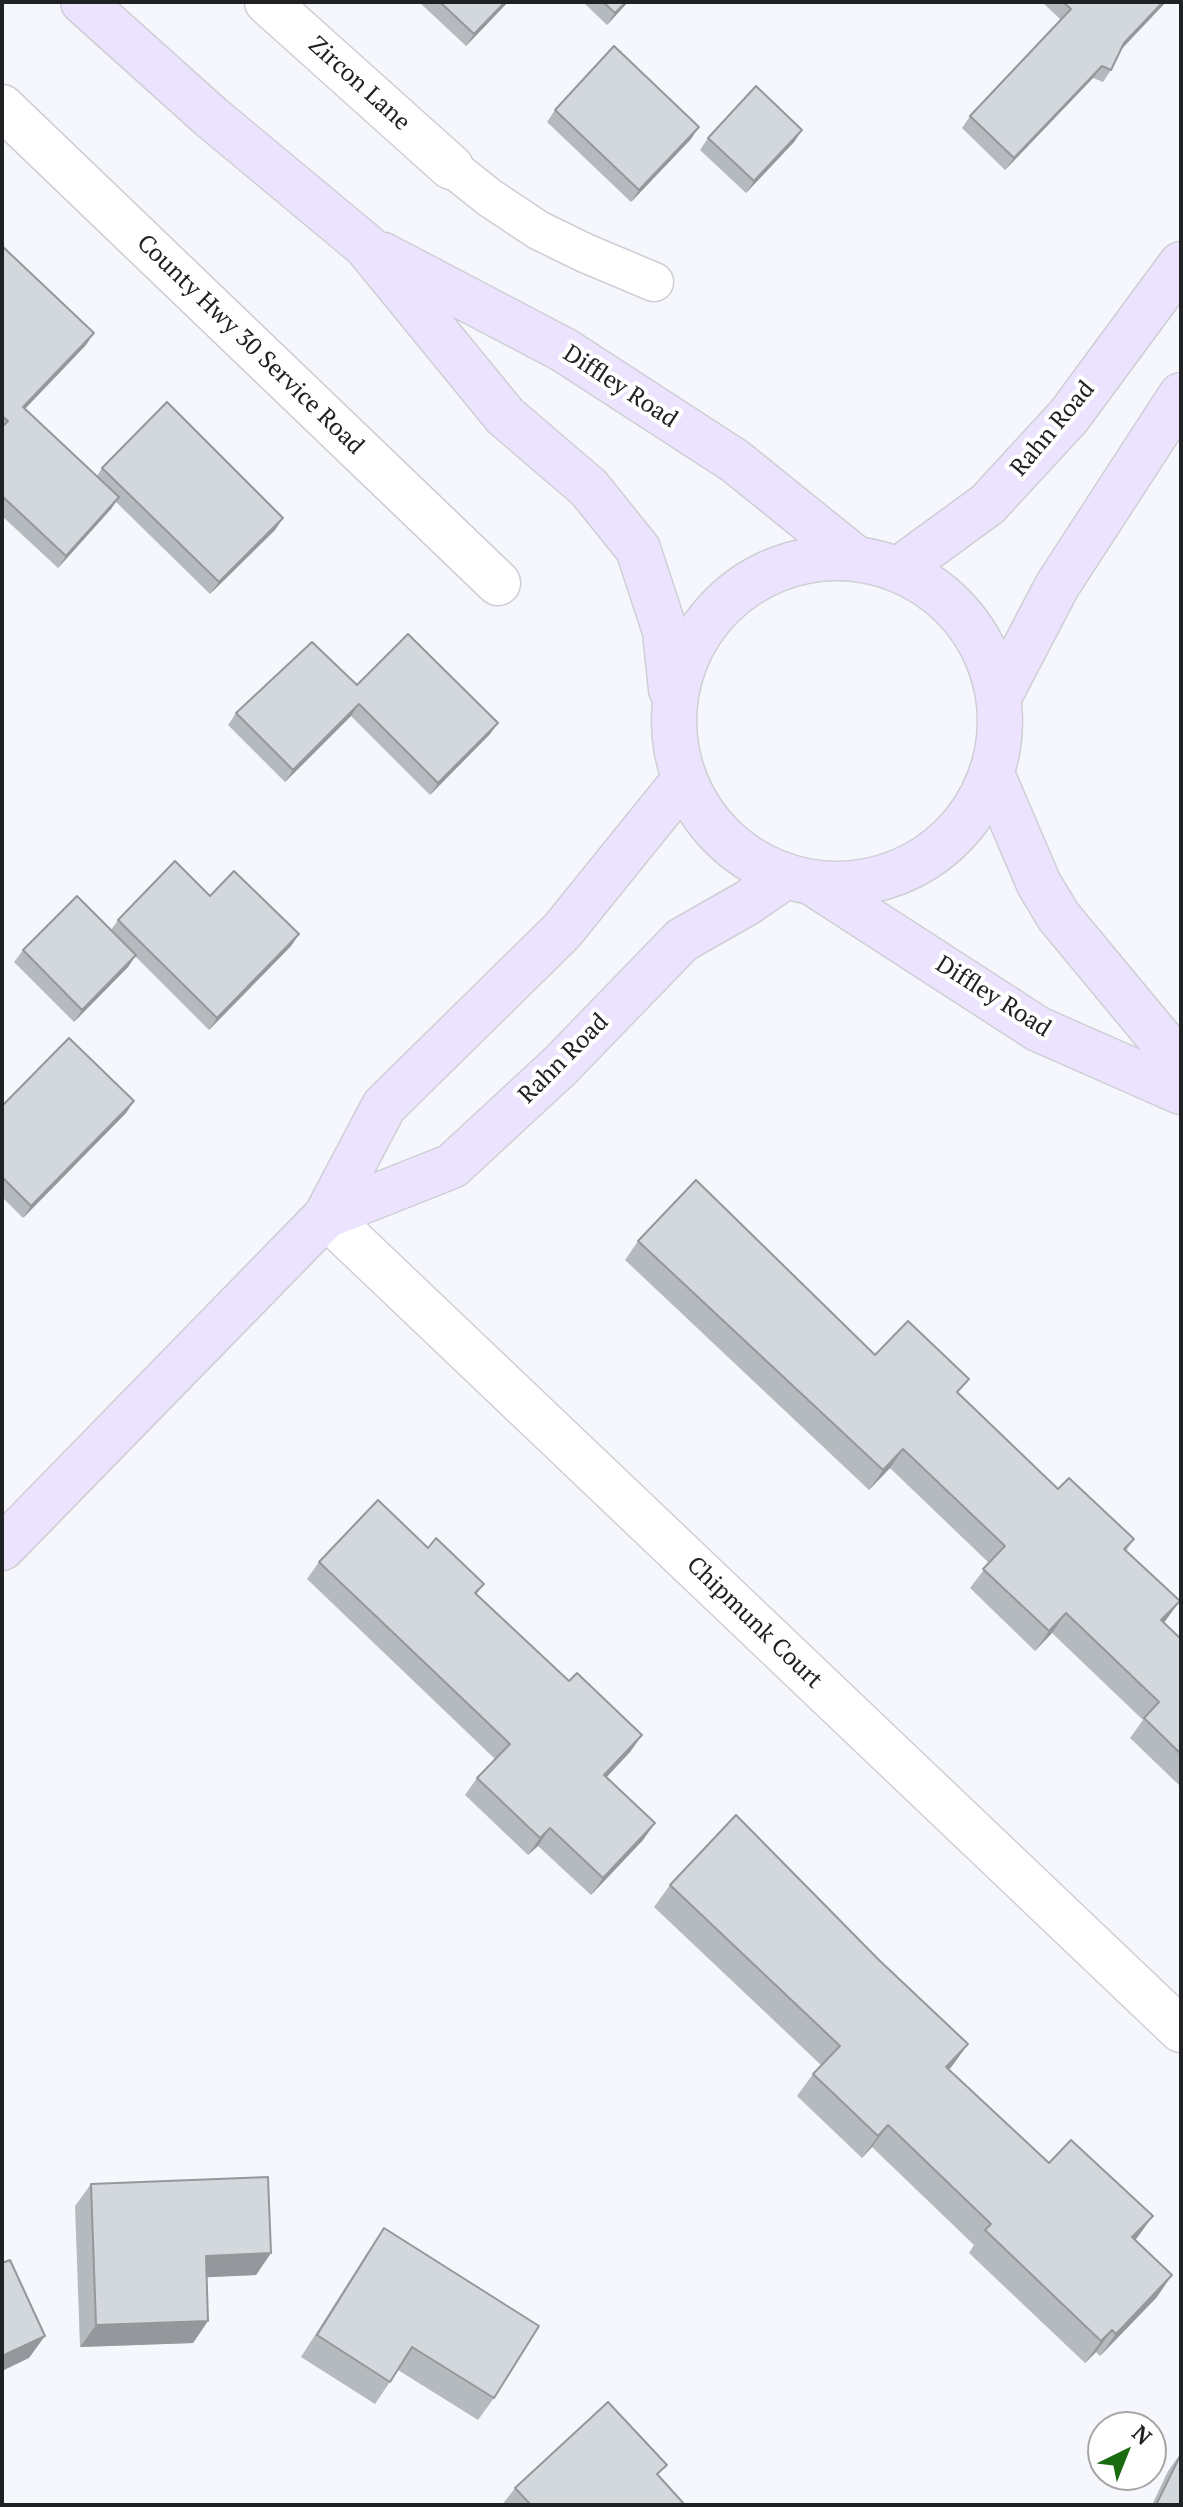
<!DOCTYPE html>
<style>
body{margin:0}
#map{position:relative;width:1183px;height:2507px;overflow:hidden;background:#f5f7fd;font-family:"PT Serif",serif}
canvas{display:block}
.frame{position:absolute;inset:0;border:4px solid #202123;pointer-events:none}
.north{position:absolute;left:1087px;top:2411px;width:80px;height:80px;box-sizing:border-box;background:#fff;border:2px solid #a6a6a7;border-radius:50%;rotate:43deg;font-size:22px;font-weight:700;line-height:32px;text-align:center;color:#202123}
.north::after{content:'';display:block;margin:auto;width:28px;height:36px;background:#1b6c10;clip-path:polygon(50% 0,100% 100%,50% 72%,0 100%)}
</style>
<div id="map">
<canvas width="1183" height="2507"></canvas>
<div class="frame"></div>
<div class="north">N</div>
</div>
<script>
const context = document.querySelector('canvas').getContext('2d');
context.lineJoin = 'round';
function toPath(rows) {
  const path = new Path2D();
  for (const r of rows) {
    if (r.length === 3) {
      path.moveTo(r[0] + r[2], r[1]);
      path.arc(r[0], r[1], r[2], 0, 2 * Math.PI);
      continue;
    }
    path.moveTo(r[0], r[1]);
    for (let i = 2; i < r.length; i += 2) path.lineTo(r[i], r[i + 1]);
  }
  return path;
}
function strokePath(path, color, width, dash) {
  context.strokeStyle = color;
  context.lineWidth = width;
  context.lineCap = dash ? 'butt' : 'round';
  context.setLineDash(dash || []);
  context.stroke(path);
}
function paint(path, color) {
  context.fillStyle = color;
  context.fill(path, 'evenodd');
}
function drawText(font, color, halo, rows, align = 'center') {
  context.font = font + ' "PT Serif",serif';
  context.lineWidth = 8;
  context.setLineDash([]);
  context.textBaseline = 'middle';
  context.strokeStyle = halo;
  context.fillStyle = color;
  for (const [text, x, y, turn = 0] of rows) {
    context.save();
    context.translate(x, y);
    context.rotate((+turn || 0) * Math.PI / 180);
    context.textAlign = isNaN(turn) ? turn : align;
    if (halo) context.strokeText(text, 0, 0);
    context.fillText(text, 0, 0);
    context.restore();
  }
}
const lane = toPath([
 [451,167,490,198,538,230,585,253,654,282]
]);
const street = toPath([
 [267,2,451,167],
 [2,107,498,583],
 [326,1216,1181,2030]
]);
const secondary = toPath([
 [83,2,211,117,366,246,505,416,589,488,638,549,665,631,671,689],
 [383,255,564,350,735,461,854,557],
 [837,721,163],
 [899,569,988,504,998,493,1069,416,1181,264],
 [1000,695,1057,586,1181,395],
 [992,774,1039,884,1059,917,1181,1064],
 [814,884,1038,1029,1181,1092],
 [326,1216,452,1166,560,1066,682,940,747,903,786,876],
 [2,1548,326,1216,384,1106,562,931,684,780]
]);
const wall = toPath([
 [419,2,508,2,466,46],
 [583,2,628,2,607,25],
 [1042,2,1166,2,1121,49,1111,70,1103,82,1093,78,1005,170,962,128,970,116,1061,20],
 [555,110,691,139,631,202,547,122],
 [802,130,794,142,746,193,700,150,708,138],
 [2,246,86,345,25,409,97,476,102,468,275,530,210,594,116,502,111,509,58,568,2,516],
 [357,685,498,723,490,734,430,795,351,716,285,782,228,725,236,713],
 [210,896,299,934,291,946,209,1030,135,956,128,967,74,1022,14,962,23,950,111,930,118,920],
 [134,1101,126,1113,23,1218,2,1197,2,1106],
 [638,1241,875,1355,959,1394,1058,1489,1134,1539,1126,1551,1166,1620,1164,1622,1181,1639,1181,1787,1130,1738,1143,1720,1052,1633,1035,1651,970,1588,989,1563,890,1468,869,1490,625,1260],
 [428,1548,484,1584,476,1595,569,1681,642,1735,630,1752,606,1777,655,1823,643,1840,591,1895,538,1846,528,1855,465,1795,477,1778,495,1759,307,1579,319,1562],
 [670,1885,879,1960,968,2044,949,2070,1049,2163,1137,2238,1135,2240,1157,2297,1100,2356,1096,2352,1085,2363,969,2253,974,2245,872,2147,862,2158,797,2096,813,2074,821,2065,654,1907],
 [91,2184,271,2253,256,2275,207,2277,208,2321,193,2343,80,2347,75,2206],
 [384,2228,494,2398,478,2420,398,2370,375,2404,301,2357,369,2250],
 [1181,2453,1181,2505,1152,2505,1168,2471],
 [659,2476,685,2505,502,2505,515,2488]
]);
const shadedWall = toPath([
 [505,2,508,2,466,46,474,34],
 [626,2,628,2,607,25,615,13],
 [1163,2,1166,2,1116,55,1124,43],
 [1102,66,1093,78,1005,170,1014,158],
 [699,127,691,139,631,202,639,190],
 [802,130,794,142,746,193,754,181],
 [94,333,86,345,15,419,23,407],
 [119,497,111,509,58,568,66,556],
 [283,518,275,530,210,594,219,582],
 [359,704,351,716,285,782,293,770],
 [498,723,490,734,430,795,438,783],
 [299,934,291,946,209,1030,217,1018],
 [136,955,128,967,74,1022,82,1010],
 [134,1101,126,1113,23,1218,31,1206],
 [903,1449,890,1468,869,1490,883,1470],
 [1180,1601,1166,1620,1148,1640,1161,1620],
 [1066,1613,1052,1633,1035,1651,1049,1631],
 [642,1735,630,1752,592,1793,604,1775],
 [655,1823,643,1840,591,1895,603,1878],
 [550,1828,538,1846,528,1855,540,1838],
 [968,2044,952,2066,931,2089,946,2067],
 [888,2125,872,2147,862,2158,878,2136],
 [1153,2216,1137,2238,1116,2259,1132,2237],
 [271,2253,256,2275,191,2278,206,2256],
 [1172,2275,1157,2297,1100,2356,1116,2334],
 [208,2321,193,2343,80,2347,96,2325],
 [1112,2330,1096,2352,1085,2363,1101,2341],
 [45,2336,29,2358,2,2371,2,2356]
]);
const building = toPath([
 [440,2,505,2,474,34,440,2],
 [603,2,626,2,615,13,603,2],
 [1063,2,1163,2,1124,43,1111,70,1102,66,1014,158,970,116,1071,9,1063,2],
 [614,46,699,127,639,190,555,110,614,46],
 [756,86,802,130,754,181,708,138,756,86],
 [2,246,94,333,23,407,119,497,66,556,2,496,2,427,8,421,2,416,2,246],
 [167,402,283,518,219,582,102,468,167,402],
 [408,634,498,723,438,783,359,704,293,770,236,713,312,642,357,685,408,634],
 [175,861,210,896,234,871,299,934,217,1018,118,920,175,861],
 [77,896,136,955,82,1010,23,950,77,896],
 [69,1038,134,1101,31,1206,2,1177,2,1106,69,1038],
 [696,1180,875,1355,908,1321,969,1379,957,1392,1058,1489,1069,1478,1134,1539,1124,1549,1180,1601,1161,1620,1181,1639,1181,1754,1144,1718,1159,1702,1066,1613,1049,1631,983,1569,1005,1546,903,1449,883,1470,638,1241,696,1180],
 [378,1500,428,1548,436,1538,484,1584,475,1593,569,1681,577,1673,642,1735,604,1775,655,1823,603,1878,550,1828,540,1838,477,1778,510,1744,319,1562,378,1500],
 [736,1815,879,1960,968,2044,946,2067,1049,2163,1071,2140,1153,2216,1132,2237,1172,2275,1116,2334,1112,2330,1101,2341,985,2230,991,2224,888,2125,878,2136,813,2074,840,2046,670,1885,736,1815],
 [268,2177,271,2253,206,2256,208,2321,96,2325,91,2184,268,2177],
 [384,2228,539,2326,494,2398,412,2347,390,2382,317,2335,384,2228],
 [10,2260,45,2336,2,2356,2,2263,10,2260],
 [608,2402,667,2465,657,2474,685,2505,531,2505,515,2488,608,2402],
 [1181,2454,1181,2505,1156,2505,1181,2454]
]);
const streetNames = [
 ["Zircon Lane",359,84,42],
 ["County Hwy 30 Service Road",250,345,44],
 ["Diffley Road",620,387,33],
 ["Rahn Road",1053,429,-50],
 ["Diffley Road",993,997,32],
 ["Rahn Road",564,1059,-45],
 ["Chipmunk Court",754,1623,44]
];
strokePath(lane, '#cecfd5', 41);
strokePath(street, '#cecfd5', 47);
strokePath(secondary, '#cecfd5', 47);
strokePath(lane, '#fff', 38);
strokePath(street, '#fff', 44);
strokePath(secondary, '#ece4fe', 44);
paint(wall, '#b5babe');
paint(shadedWall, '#94979b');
paint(building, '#d3d8dd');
strokePath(building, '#94979b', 2);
drawText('24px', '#202123', '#fff', streetNames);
</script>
